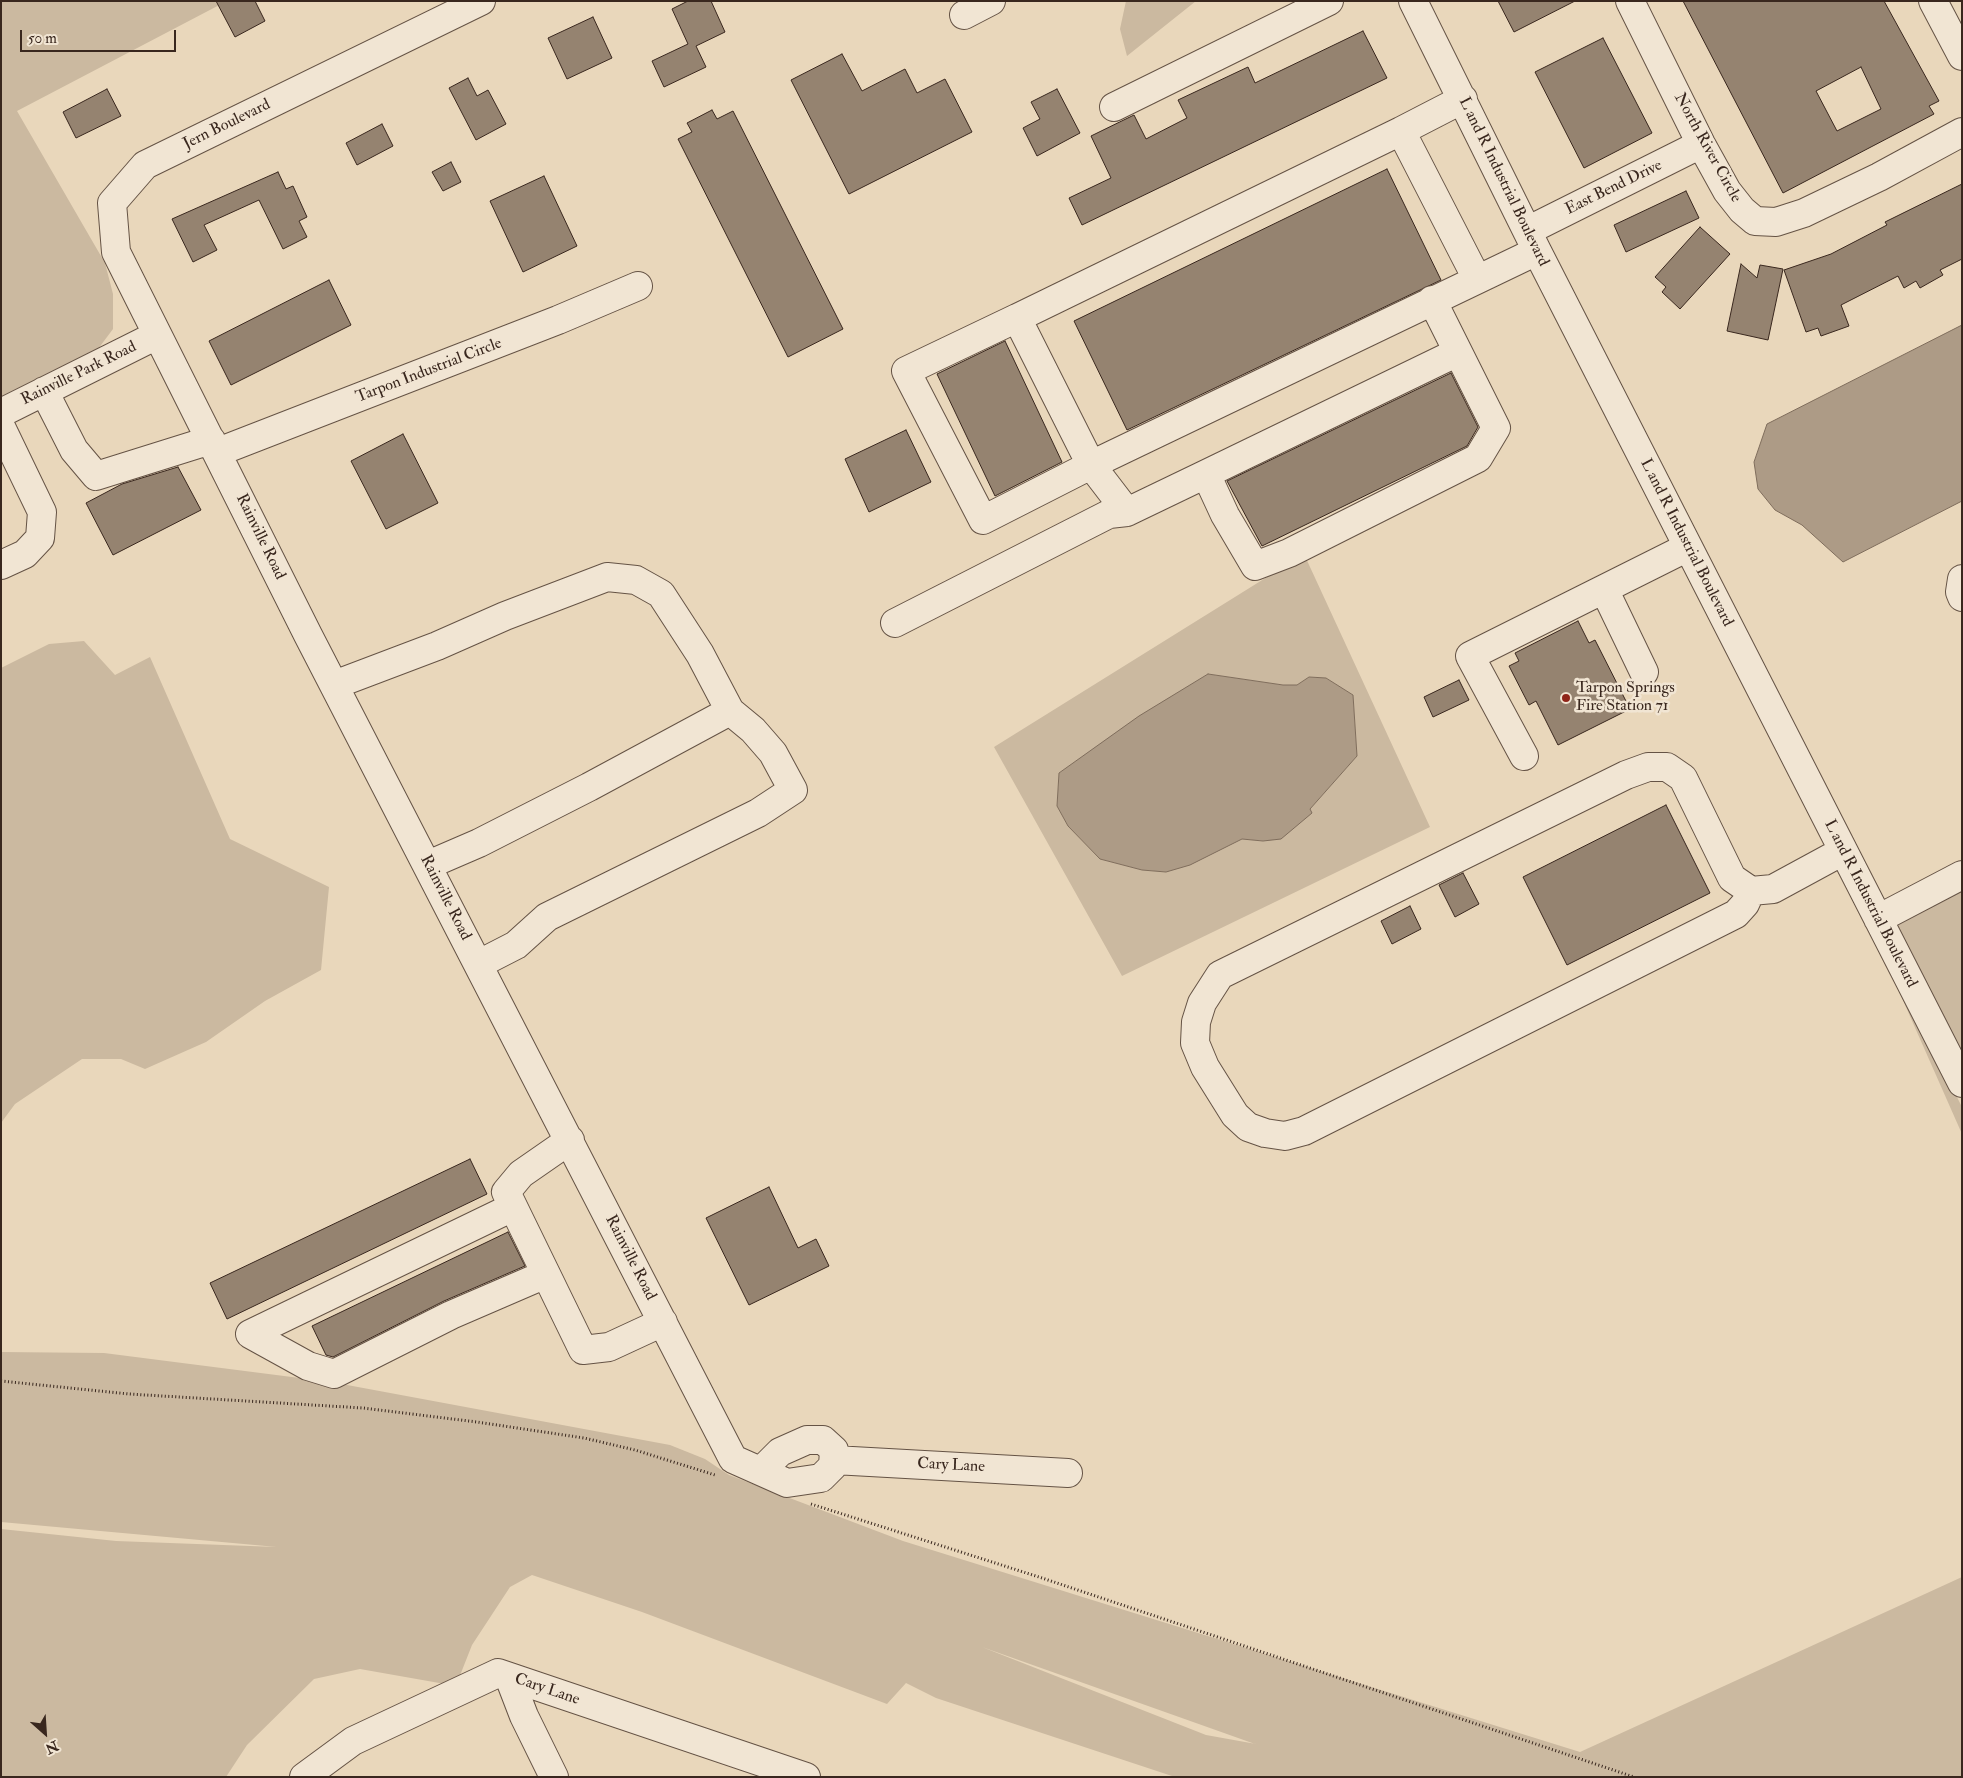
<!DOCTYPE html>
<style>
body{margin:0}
#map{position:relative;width:1963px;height:1778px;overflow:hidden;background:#e9d7bb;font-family:"IM FELL Double Pica",serif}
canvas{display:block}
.frame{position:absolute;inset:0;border:2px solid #39271e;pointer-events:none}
.north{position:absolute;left:20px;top:1708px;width:50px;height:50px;-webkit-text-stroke:4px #f1e5d3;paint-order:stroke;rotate:154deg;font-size:14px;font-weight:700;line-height:20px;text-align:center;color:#39271e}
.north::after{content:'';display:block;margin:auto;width:18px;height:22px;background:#39271e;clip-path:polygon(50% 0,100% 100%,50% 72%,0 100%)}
.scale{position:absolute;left:20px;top:30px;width:156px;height:22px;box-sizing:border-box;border:2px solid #39271e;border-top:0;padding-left:6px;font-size:15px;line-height:18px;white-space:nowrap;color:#39271e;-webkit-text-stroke:4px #f1e5d3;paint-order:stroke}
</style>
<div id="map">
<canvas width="1963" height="1778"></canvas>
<div class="frame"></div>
<div class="north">N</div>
<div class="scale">50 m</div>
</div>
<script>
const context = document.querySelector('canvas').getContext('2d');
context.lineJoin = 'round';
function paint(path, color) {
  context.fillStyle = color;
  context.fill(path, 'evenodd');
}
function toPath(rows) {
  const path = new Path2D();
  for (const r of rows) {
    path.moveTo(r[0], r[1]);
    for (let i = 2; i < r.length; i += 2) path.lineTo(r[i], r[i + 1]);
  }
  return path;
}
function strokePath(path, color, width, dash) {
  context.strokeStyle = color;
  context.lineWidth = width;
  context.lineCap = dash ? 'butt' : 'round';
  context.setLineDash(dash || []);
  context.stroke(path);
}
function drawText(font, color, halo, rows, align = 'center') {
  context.font = font + ' "IM FELL Double Pica",serif';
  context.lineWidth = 5;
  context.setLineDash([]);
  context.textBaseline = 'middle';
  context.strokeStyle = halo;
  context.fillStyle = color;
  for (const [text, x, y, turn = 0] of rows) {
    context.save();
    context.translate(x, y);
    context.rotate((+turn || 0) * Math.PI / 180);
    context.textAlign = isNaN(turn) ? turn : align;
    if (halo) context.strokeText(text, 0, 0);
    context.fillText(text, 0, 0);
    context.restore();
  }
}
const green = toPath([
 [1,1,227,1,17,111,105,263,113,294,113,329,95,353,1,399],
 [1126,1,1196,1,1127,56,1120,29],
 [1304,554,1430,827,1122,976,994,747],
 [1208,674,1283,685,1297,685,1309,677,1326,678,1353,695,1357,756,1310,809,1263,841,1242,839,1166,872,1142,870,1100,859,1068,826,1057,806,1059,773],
 [84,641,115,675,150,657,230,839,329,887,321,970,265,1001,206,1042,145,1069,121,1059,82,1059,15,1104,1,1123,1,668,49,644],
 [1962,889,1962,1059,1893,925],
 [1871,928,1962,1107,1962,1134],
 [1,1352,104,1353,331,1382,670,1445,705,1459,729,1475,903,1541,1580,1752,1962,1577,1962,1777,1175,1777,936,1698,906,1683,887,1704,642,1612,532,1575,510,1587,472,1645,459,1678,445,1684,360,1669,314,1679,247,1745,226,1777,1,1777,1,1529,116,1541,277,1547,1,1522],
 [982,1647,1255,1744,1256,1744,1206,1735]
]);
const water = toPath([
 [1962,325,1962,501,1843,562,1802,525,1775,510,1758,489,1754,462,1767,424,1962,325],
 [1208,674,1283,685,1297,685,1309,677,1326,678,1353,695,1357,756,1310,809,1312,813,1281,839,1263,841,1242,839,1190,865,1166,872,1142,870,1100,859,1068,826,1057,806,1059,773,1139,716,1208,674]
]);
const building = toPath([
 [216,1,255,1,265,21,235,37,216,1],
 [688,1,711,1,725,32,696,46,706,67,664,87,652,61,688,44,672,9,688,1],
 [1498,1,1575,1,1514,32,1498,1],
 [1683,1,1884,1,1939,101,1929,106,1934,114,1783,193,1683,1],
 [1861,67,1881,109,1837,131,1816,91,1861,67],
 [593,17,612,58,567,79,548,38,593,17],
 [1363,31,1387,78,1082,225,1069,198,1111,178,1091,136,1134,115,1146,139,1187,118,1178,100,1248,67,1255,83,1363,31],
 [1603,38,1652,133,1584,168,1535,72,1603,38],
 [842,54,862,91,905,69,917,93,945,79,972,132,849,194,791,80,842,54],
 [468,78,477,96,488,90,506,124,476,140,449,88,468,78],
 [107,89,121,116,76,138,63,112,107,89],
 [1057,89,1080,133,1037,156,1023,128,1040,119,1031,102,1057,89],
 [712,110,717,119,733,111,843,329,788,357,678,139,692,132,687,123,712,110],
 [382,124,393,146,357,165,346,143,382,124],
 [451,162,461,182,443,191,432,172,451,162],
 [1387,169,1441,280,1127,430,1074,321,1387,169],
 [278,172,286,189,293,186,307,217,299,221,307,237,283,249,259,200,204,225,217,250,193,262,172,219,278,172],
 [544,176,577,246,523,272,490,201,544,176],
 [1962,184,1962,259,1940,270,1943,275,1920,288,1916,281,1904,288,1898,276,1841,305,1849,326,1821,336,1818,328,1806,332,1784,270,1831,254,1887,225,1885,222,1962,184],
 [1686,191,1699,218,1626,252,1614,225,1686,191],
 [1700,227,1730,254,1680,309,1662,292,1666,287,1655,277,1700,227],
 [1741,264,1757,278,1760,265,1783,269,1768,340,1727,331,1741,264],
 [329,280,351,325,231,385,209,341,329,280],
 [1005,341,1062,462,995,496,937,374,1005,341],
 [1451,373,1478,427,1467,446,1262,546,1227,481,1451,373],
 [906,430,931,482,869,512,845,459,906,430],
 [403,434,438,503,386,529,351,461,403,434],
 [178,467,201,510,113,555,86,503,122,484,178,467],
 [1578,621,1589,643,1595,640,1630,709,1558,745,1536,701,1529,705,1509,666,1519,661,1515,653,1578,621],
 [1459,680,1469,700,1433,717,1424,697,1459,680],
 [1666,805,1710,893,1567,965,1523,877,1666,805],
 [1463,873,1479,904,1455,917,1439,885,1463,873],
 [1410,906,1421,929,1392,944,1381,921,1410,906],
 [470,1159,487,1194,227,1319,210,1283,470,1159],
 [769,1187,798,1248,816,1239,829,1266,749,1305,706,1218,769,1187],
 [508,1232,525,1266,444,1301,333,1357,326,1355,312,1326,508,1232]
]);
const path = toPath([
 [1,1381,129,1394,363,1408,477,1422,584,1438,635,1450,715,1475],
 [811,1504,1042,1578,1634,1777]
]);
const minor = toPath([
 [481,1,145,165,112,203,116,252,308,635,733,1459,787,1483,821,1478,833,1466,834,1450,823,1440,807,1440,780,1452,761,1471],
 [1413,1,1537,251,1962,1083],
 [1630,1,1701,144,1727,191,1742,210,1755,221,1776,222,1804,213,1879,177,1962,132],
 [1933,1,1962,56],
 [964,15,991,1],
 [1463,99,1401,131,1017,318,1091,465,1537,251],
 [1114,107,1329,1],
 [1401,131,1477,279],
 [1527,231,1701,144],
 [1432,300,1496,428,1478,458,1289,553,1255,566,1225,515,1206,474,1458,352],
 [1017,318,906,371,983,520,1091,465,1127,512,1206,474],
 [44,391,74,450,96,476,211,440],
 [1,413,157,335],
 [1,427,42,512,40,538,25,554,1,565],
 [218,452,558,320,638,286],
 [1962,579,1960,592,1962,597],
 [1604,589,1644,672],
 [895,623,1109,514,1127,512],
 [334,685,437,646,505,616,607,577,636,580,661,594,700,654,730,711,589,787,479,843,428,865],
 [1524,756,1470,656,1688,547],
 [1751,891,1745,904,1736,914,1304,1131,1285,1136,1265,1133,1248,1127,1235,1115,1205,1067,1195,1043,1196,1022,1202,1003,1220,975,1626,775,1648,767,1667,767,1683,778,1732,878,1751,891,1773,889,1843,851],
 [1878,919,1962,875],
 [479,964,516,945,547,917,758,813,793,790,773,753,753,730,730,711],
 [570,1140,521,1174,506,1192,583,1350,609,1347,663,1322],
 [513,1207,250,1334,308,1366,334,1374,451,1315,546,1274],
 [834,1460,1068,1473],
 [509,1677,524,1716,554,1777],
 [304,1777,353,1741,498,1673,806,1777]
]);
const markers = [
 [1566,698,5,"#8f2418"]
];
const streetNames = [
 ["Jern Boulevard",227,125,-26],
 ["North River Circle",1707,148,61],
 ["L and R Industrial Boulevard",1503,182,64],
 ["East Bend Drive",1614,188,-26],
 ["Tarpon Industrial Circle",429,371,-21],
 ["Rainville Park Road",79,374,-26],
 ["Rainville Road",260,537,64],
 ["L and R Industrial Boulevard",1686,543,63],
 ["Rainville Road",445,898,63],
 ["L and R Industrial Boulevard",1870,904,63],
 ["Rainville Road",630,1258,63],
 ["Cary Lane",951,1466,3],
 ["Cary Lane",547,1690,19]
];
const poiNames = [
 ["Tarpon Springs",1576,689],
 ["Fire Station 71",1576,707]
];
paint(green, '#cbb9a0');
paint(water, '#ad9b86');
strokePath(water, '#7f6d5c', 1);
paint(building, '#958370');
strokePath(building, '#39271e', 1);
strokePath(minor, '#655345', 30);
strokePath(path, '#39271e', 3, [1, 2.5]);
strokePath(minor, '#f1e5d3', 28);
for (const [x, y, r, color] of markers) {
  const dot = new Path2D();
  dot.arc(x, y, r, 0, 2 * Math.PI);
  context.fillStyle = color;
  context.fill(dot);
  strokePath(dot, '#f1e5d3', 2);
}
drawText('16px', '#39271e', '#f1e5d3', streetNames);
drawText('16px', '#39271e', '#f1e5d3', poiNames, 'left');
</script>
